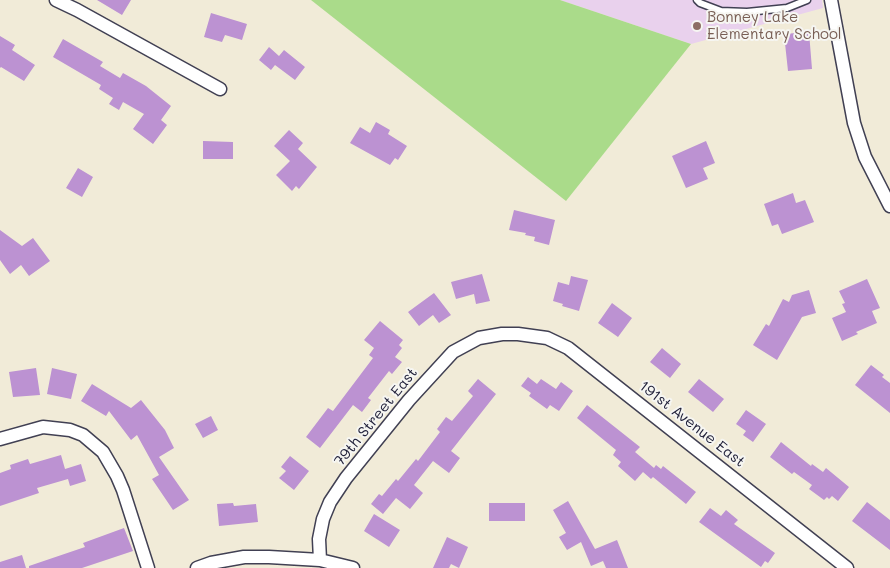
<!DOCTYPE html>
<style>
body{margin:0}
canvas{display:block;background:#f1ebd8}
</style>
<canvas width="890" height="568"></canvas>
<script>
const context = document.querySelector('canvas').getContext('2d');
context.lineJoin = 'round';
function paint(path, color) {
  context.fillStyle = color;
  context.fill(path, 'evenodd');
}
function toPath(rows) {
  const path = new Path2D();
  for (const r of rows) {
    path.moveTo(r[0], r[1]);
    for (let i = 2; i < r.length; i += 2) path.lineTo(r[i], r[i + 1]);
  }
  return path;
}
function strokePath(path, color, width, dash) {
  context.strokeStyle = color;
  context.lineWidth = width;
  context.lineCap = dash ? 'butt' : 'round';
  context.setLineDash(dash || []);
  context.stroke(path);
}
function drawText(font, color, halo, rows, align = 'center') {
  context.font = font + ' Mali,sans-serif';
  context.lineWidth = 4;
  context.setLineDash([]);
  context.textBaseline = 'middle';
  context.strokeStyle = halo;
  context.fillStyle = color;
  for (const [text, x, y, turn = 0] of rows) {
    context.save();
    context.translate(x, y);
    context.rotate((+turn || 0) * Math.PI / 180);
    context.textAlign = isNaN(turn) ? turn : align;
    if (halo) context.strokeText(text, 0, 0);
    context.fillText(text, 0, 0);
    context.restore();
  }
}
const built = toPath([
 [560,0,822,0,823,8,691,44]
]);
const green = toPath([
 [311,0,560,0,691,44,566,201]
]);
const building = toPath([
 [97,0,131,0,122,15],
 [211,13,247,24,242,40,225,35,222,42,204,37],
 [809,32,812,69,788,71,784,34],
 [0,36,15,45,12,50,35,65,24,81,1,67,0,68],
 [63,39,103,62,100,66,120,78,123,73,146,86,171,106,161,120,167,125,153,144,133,129,144,114,123,102,119,110,109,104,113,98,99,89,101,85,53,57],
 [269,47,279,56,284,50,305,67,295,80,275,65,271,70,259,60],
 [376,122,390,130,388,134,407,146,398,160,395,158,390,165,350,143,360,127,370,133],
 [289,130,303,143,298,149,317,167,299,189,296,186,292,191,276,175,290,161,274,146],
 [203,141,233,142,233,159,203,159],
 [706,141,715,163,703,168,708,179,686,188,672,156],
 [78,168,93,177,82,197,66,188],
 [793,193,796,203,805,200,814,222,782,234,778,224,772,226,764,204],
 [514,210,555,220,549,245,534,241,535,237,525,235,526,233,509,230],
 [0,230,22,246,33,238,50,261,29,276,21,265,10,274,0,260],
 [482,274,490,301,476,304,474,294,456,299,451,282],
 [571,276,588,280,579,311,562,306,563,304,553,301,558,282,569,285],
 [867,279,880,308,872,311,877,323,856,332,858,334,842,341,832,318,846,312,842,304,845,303,839,291],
 [809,290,816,313,802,317,777,360,753,345,766,324,769,326,783,299,789,302,792,295],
 [434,293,451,315,439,323,433,315,419,326,408,312],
 [612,303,632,318,618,337,598,323],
 [380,321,403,340,399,345,402,348,395,357,402,362,392,374,389,371,368,398,371,400,362,412,353,405,320,448,306,437,328,408,333,411,373,358,369,355,374,348,364,340],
 [662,348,681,364,670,378,650,362],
 [871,365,884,375,882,377,890,383,890,413,855,385],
 [36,368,40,395,13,397,9,372],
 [52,368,77,374,71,399,47,394],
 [528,377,537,384,541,379,556,389,561,382,573,391,559,411,550,405,547,409,529,396,531,393,521,386],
 [478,379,496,394,451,451,460,458,449,473,433,461,414,485,423,493,410,509,396,498,383,514,371,504,379,494,382,496,396,479,398,481,416,459,418,461,440,432,437,429,446,417,452,421,473,396,468,391],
 [699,379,724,399,713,412,688,392],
 [92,384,131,408,141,400,165,430,174,448,159,457,189,500,173,510,152,479,159,475,137,435,131,440,109,411,106,416,81,401],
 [587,405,640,447,635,452,654,468,656,465,661,469,663,466,696,492,686,504,653,477,651,479,643,472,635,481,618,466,621,462,613,455,616,450,577,418],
 [746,410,766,424,753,442,743,435,746,431,736,424],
 [211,416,218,430,203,438,195,424],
 [781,442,811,466,812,464,823,472,826,468,849,487,838,501,832,496,829,499,827,497,824,500,809,489,812,485,794,472,792,474,770,457],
 [61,455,65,469,81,464,86,481,70,486,68,479,37,488,39,493,0,506,0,473,11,469,10,465,28,459,30,464],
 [290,456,309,471,294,490,279,478,286,471,281,467],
 [568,501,595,549,617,540,628,568,606,568,603,561,591,566,581,542,567,550,559,537,566,533,553,510],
 [867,502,890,520,890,550,852,521],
 [233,503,234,506,256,504,258,522,219,526,217,504],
 [489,503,525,503,525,521,489,521],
 [710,508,721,516,726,510,738,520,734,524,775,553,768,563,765,561,761,567,699,522],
 [374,514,400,530,389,547,364,531],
 [124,528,133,551,82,568,29,568,29,566,85,547,83,543],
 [447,537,468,547,459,568,451,564,449,568,433,568],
 [22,555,26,568,0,568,0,562]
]);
const lane = toPath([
 [697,0,700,3,721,11,747,12,787,8,807,0]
]);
const street = toPath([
 [56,0,77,10,220,89],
 [831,0,854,123,865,157,890,206],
 [0,439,43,427,70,430,83,435,103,452,117,476,123,490,148,568],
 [320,560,319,539,323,519,330,502,346,478,409,400,453,352,479,338,502,334,518,334,547,338,568,348,847,568],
 [197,568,211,563,244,557,269,557,320,560,353,568]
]);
const markers = [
 [697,26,5,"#8d6e63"]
];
const educationNames = [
 ["Bonney Lake",707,17],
 ["Elementary School",707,34]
];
const streetNames = [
 ["79th Street East",376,417,-51],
 ["191st Avenue East",692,424,38]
];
paint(built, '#e9d1ed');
paint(green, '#aadb8a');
paint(building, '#bc92d2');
strokePath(lane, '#414053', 9);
strokePath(street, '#414053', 15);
strokePath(lane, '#fff', 6);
strokePath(street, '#fff', 12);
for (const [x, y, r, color] of markers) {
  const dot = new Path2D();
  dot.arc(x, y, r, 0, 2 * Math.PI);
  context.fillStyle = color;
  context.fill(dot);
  strokePath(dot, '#f6f6f2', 2);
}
drawText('15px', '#785e54', '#f6f6f2', educationNames, 'left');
drawText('15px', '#22223b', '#f6f6f2', streetNames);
</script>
